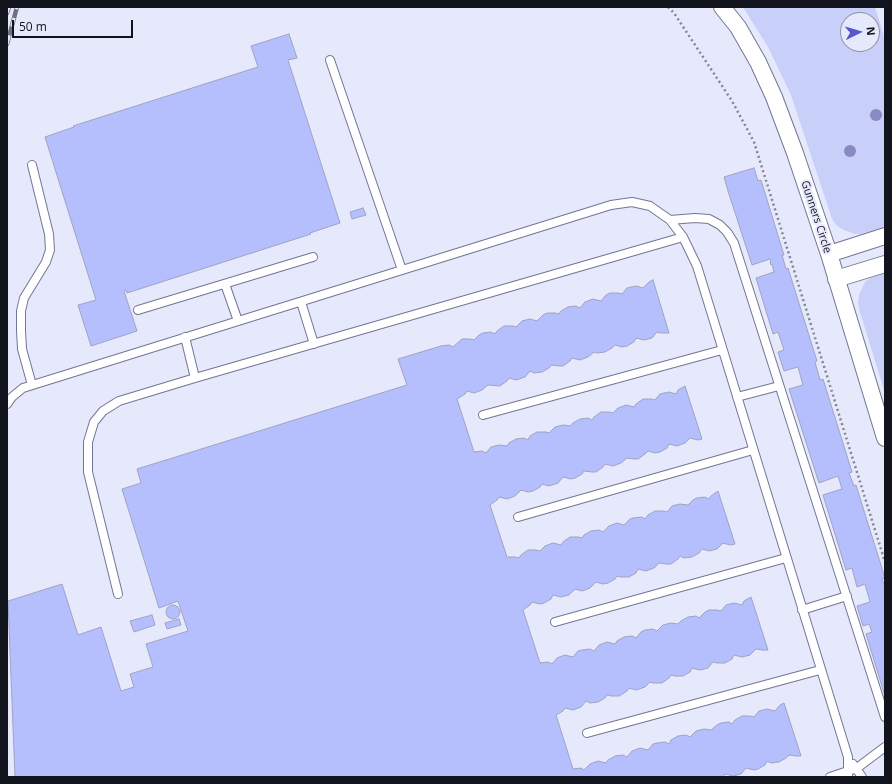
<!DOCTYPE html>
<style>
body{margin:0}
#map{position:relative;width:892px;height:784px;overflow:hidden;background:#e6e9fc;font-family:"Open Sans",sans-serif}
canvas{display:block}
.frame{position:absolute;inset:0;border:8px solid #11131d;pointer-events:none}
.north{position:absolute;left:840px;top:12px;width:40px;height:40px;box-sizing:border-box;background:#e6e9fc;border:1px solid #9193a3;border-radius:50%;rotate:85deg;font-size:11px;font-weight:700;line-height:16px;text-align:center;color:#11131d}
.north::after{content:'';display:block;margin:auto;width:14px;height:18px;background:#5758d0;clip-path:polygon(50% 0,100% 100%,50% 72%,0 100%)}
.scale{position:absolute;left:12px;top:20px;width:121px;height:18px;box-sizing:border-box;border:2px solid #11131d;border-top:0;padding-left:5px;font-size:12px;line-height:14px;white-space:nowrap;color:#11131d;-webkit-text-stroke:3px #e6e9fc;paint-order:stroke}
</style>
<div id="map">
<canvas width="892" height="784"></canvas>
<div class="frame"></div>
<div class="north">N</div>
<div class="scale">50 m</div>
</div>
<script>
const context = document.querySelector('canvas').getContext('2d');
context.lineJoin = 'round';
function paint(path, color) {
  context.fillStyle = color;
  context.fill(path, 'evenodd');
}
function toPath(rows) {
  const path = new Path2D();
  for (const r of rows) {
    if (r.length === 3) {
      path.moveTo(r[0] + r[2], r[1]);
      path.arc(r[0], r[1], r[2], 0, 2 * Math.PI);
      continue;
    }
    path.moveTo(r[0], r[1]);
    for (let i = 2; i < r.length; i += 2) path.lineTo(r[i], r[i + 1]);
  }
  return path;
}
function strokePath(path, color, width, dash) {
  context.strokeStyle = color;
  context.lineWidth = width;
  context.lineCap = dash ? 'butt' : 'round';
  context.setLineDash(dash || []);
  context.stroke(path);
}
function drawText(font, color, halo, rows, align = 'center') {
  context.font = font + ' "Open Sans",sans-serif';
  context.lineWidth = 4;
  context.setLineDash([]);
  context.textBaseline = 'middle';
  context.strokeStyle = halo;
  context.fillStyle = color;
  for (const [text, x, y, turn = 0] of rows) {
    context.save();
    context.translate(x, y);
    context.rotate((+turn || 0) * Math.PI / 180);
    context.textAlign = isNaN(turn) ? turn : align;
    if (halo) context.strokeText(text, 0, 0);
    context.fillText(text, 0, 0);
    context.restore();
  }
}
const green = toPath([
 [743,7,875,7,885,40,885,227,861,234,855,234,844,230,837,226,832,219,791,95,768,47],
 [848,20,872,20,872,44,848,44],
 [885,271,885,393,859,309,858,302,859,295,865,282,875,274]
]);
const building = toPath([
 [289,34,297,58,288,60,340,223,310,233,311,234,127,293,126,290,124,291,137,331,91,346,78,305,96,300,45,137,74,127,73,126,258,67,251,46,289,34],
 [754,168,758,181,761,180,784,255,782,255,786,269,788,268,817,361,815,362,820,380,823,379,852,472,849,473,854,486,856,485,885,578,882,579,885,587,885,696,866,634,872,632,869,624,863,626,857,606,870,602,865,584,857,587,852,568,846,570,823,495,842,489,838,476,819,483,789,389,803,385,798,367,784,371,778,352,784,350,778,332,773,334,756,278,774,272,772,264,771,265,770,262,771,261,770,259,752,265,728,191,724,177,754,168],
 [363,208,366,215,352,219,350,212,363,208],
 [653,280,669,333,660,333,657,332,652,338,644,340,636,338,634,342,627,346,622,347,615,345,612,348,605,352,597,353,594,352,588,357,580,360,572,358,570,361,563,366,559,366,551,365,549,368,542,372,534,373,530,371,525,377,516,380,509,378,507,381,500,386,488,385,482,390,474,393,467,391,465,394,457,399,474,452,482,451,486,453,491,447,499,445,507,446,509,443,516,439,524,438,528,440,530,436,537,432,546,432,549,433,555,427,563,425,570,426,573,423,580,419,588,418,592,420,594,417,601,412,609,412,613,413,618,408,626,405,634,407,636,404,643,399,651,399,655,400,660,394,669,392,676,394,678,390,685,386,702,439,698,440,690,438,685,443,677,446,669,444,667,448,660,452,655,453,648,451,645,454,638,459,634,459,627,458,621,463,613,466,605,464,603,467,596,472,592,472,584,471,582,474,575,478,571,479,563,477,558,483,549,486,542,484,540,487,533,491,528,492,521,490,515,496,507,499,499,497,497,500,490,505,507,557,515,557,519,558,521,555,528,550,536,550,540,551,545,546,553,543,561,545,563,542,570,537,578,537,582,538,584,535,591,531,599,530,603,532,609,526,617,523,624,525,630,519,633,518,642,517,645,519,648,515,655,511,663,511,667,512,672,506,680,504,688,505,693,500,697,498,705,497,709,499,711,496,718,491,735,544,730,545,723,543,717,549,709,551,702,549,699,553,692,557,684,558,680,556,678,559,671,564,667,564,659,563,654,568,646,571,638,569,636,573,629,577,621,577,617,576,615,579,608,583,603,584,596,582,590,588,582,591,575,589,569,595,561,597,553,595,551,599,544,603,540,604,532,602,530,605,523,610,540,663,548,662,552,664,557,658,565,655,573,657,578,651,582,650,590,649,594,651,599,645,607,642,615,644,617,641,624,637,632,636,636,638,641,632,645,630,653,629,657,631,663,625,671,623,678,624,681,621,688,617,696,616,699,618,705,612,709,610,717,610,721,611,726,605,734,603,742,605,744,601,751,597,768,650,763,650,756,649,750,655,742,657,734,655,732,659,725,663,717,663,713,662,708,668,700,670,692,668,690,672,683,676,675,676,671,675,669,678,662,683,653,683,650,682,645,687,636,690,629,688,627,691,619,696,611,696,607,695,605,698,598,702,590,703,586,701,581,707,573,710,565,708,563,711,556,715,573,769,581,768,584,770,590,764,598,761,606,763,608,760,615,756,623,755,627,757,632,751,640,748,648,750,653,744,657,743,665,742,669,744,671,740,678,736,686,735,690,737,696,731,704,729,711,730,717,725,721,723,729,722,732,724,735,720,742,716,750,716,754,717,759,711,767,709,775,711,780,705,784,703,801,756,796,756,789,755,786,758,779,762,771,763,767,761,765,765,758,769,754,770,746,768,741,774,733,776,725,774,723,777,15,777,8,601,62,584,78,635,101,627,121,691,134,687,130,674,153,667,146,644,188,631,178,601,159,608,122,489,141,483,137,469,407,385,398,359,441,346,449,345,453,347,462,339,470,339,474,340,479,335,483,333,491,332,495,334,497,331,504,326,513,326,516,327,522,321,530,319,537,321,543,315,547,313,555,313,559,314,561,311,568,307,576,306,580,308,585,302,593,299,601,301,606,295,610,293,618,293,622,294,627,288,636,286,643,288,649,282,653,280],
 [173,612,7],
 [152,615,155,625,134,632,130,621,152,615],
 [179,619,181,625,167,629,165,623,179,619]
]);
const path = toPath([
 [668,7,674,13,732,101,754,142,885,562]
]);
const lane = toPath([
 [330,60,402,270],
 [32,165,49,234,50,250,46,262,24,298,21,311,21,330,22,349,32,385],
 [670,220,695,218,709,219,720,225,727,232,734,243,885,717],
 [225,284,238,321],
 [301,302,314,344],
 [138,310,313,257],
 [185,337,195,378],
 [737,397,779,386],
 [7,404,12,397,23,388,39,383,611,205,632,202,650,206,670,220,683,237,697,266,848,757,848,777],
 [483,415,722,350],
 [518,517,753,450],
 [118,594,88,472,88,442,94,422,103,411,119,401,195,378,683,237],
 [802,610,847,596],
 [555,622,786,558],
 [587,733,820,670],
 [853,764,862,777],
 [830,777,857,768,885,747]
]);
const street = toPath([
 [722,7,738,27,758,62,774,97,795,153,829,254,885,438],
 [829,254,885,236],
 [836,279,885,264]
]);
const rail = toPath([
 [7,13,9,7],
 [7,44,17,7]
]);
const trees = [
 [876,115],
 [850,151]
];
const streetNames = [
 ["Gunners Circle",816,217,72]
];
paint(green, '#c8cff8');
paint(building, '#b6bffd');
strokePath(building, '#9ea3c0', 1);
strokePath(lane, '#727692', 10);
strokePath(street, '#727692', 18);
strokePath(path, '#828593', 2.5, [2, 3]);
strokePath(lane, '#fff', 8);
strokePath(street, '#fff', 16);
strokePath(rail, '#6f717f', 4.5);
strokePath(rail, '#e6e9fc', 3, [9]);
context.fillStyle = '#888ac3';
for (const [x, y] of trees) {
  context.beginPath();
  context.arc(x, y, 6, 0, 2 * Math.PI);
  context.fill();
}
drawText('11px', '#11131d', '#e6e9fc', streetNames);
</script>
